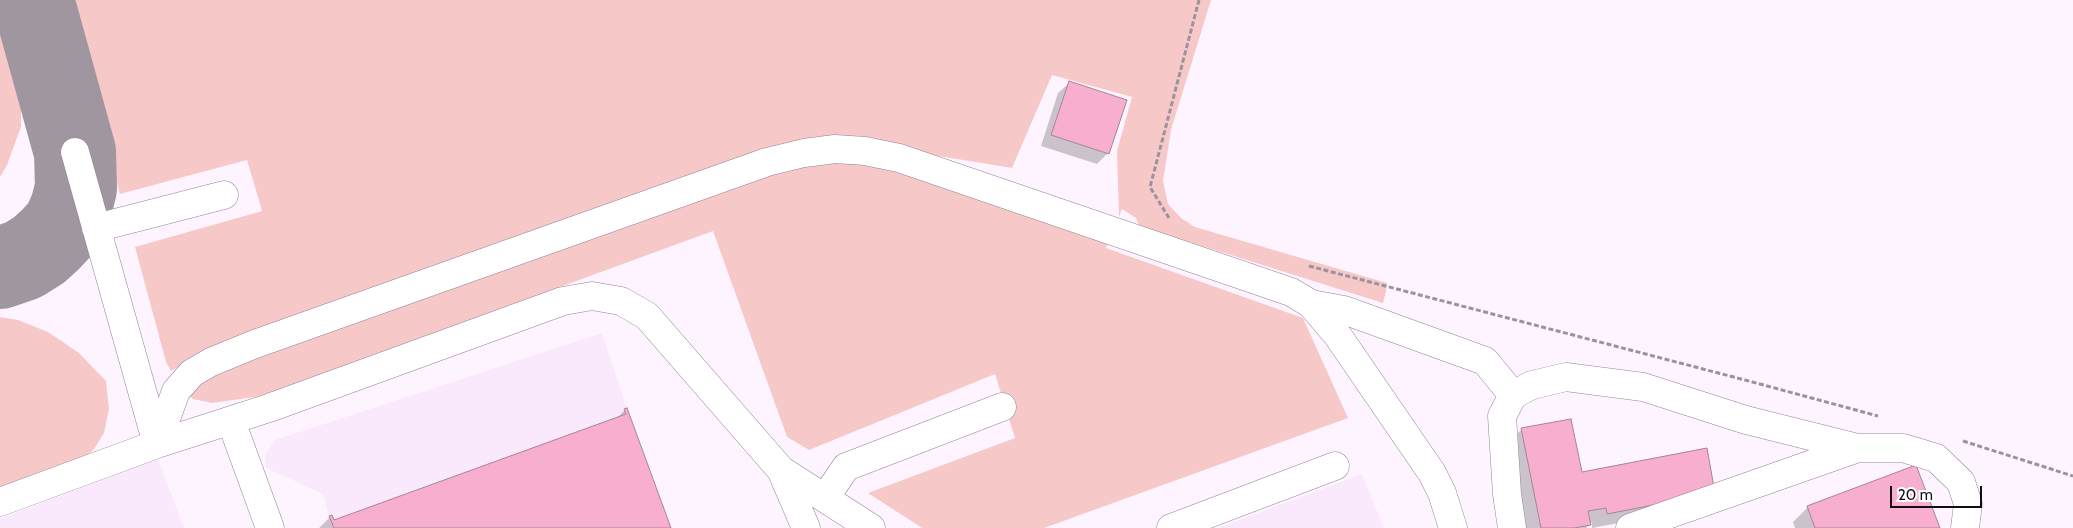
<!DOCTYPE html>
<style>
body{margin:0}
#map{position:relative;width:2073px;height:528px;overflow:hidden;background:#fef4ff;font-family:Cabin,sans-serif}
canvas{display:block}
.scale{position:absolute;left:1890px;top:486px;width:92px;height:22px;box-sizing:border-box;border:2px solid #130c14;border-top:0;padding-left:6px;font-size:15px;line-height:18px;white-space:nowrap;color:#130c14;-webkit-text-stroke:4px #fff;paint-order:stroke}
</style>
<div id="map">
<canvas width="2073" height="528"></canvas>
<div class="scale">20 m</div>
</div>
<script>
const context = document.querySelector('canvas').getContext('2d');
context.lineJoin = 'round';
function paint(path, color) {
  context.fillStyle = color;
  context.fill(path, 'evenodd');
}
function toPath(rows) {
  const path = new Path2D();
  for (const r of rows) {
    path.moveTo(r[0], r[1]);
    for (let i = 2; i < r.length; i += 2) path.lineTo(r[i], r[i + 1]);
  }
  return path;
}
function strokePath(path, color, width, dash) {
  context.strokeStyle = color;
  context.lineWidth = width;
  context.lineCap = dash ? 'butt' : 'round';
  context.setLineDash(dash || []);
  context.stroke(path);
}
const built = toPath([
 [602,333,627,408,624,409,626,414,334,520,332,515,329,516,323,494,266,468,265,455,275,440],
 [158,459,184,528,0,528,0,519],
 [1362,474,1384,528,1218,528]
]);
const green = toPath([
 [66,0,1211,0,1171,130,1163,181,1168,204,1181,218,1195,227,1387,283,1386,291,1383,303,1139,226,1136,218,1122,209,1119,217,1117,151,1132,97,1052,75,1012,168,902,150,867,141,207,351,171,371,166,362,135,247,262,211,247,160,120,194],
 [0,3,23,86,21,88,21,127,7,165,0,177],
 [863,160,1109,239,1106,248,1303,318,1348,418,1044,528,922,528,868,493,1015,438,995,374,809,450,787,437,713,231,262,396,212,403,193,399,187,394,206,375,804,163],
 [0,317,18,320,48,332,79,353,106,381,109,409,104,433,94,449,81,461,0,490]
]);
const shadow = toPath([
 [1069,83,1108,153,1097,164,1041,146,1058,93],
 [625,410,670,528,319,528,330,517,333,521,615,420],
 [1522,429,1581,474,1698,508,1592,528,1592,522,1586,528,1523,528,1507,444],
 [1808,507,1938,528,1795,528,1793,522]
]);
const taxiway = toPath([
 [0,268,23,260,39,250,51,239,63,226,71,208,76,188,75,152,33,0]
]);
const building = toPath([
 [1069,81,1127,100,1109,154,1051,135,1069,81],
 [627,408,671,528,334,528,329,516,332,515,334,520,626,414,624,409,627,408],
 [1571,419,1582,472,1707,448,1715,493,1607,514,1606,508,1588,511,1591,525,1574,528,1541,528,1521,428,1571,419],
 [1916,465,1940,528,1815,528,1807,506,1916,465]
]);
const path = toPath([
 [1169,218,1150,187,1199,0],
 [1309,266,1745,380,1878,416],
 [1963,441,2073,476]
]);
const minor = toPath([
 [75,152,157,444],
 [96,228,224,195],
 [1311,304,1344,310,1485,361,1513,395],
 [231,421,270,528],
 [157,444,176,391,192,373,211,362,255,344,767,162,804,153,835,149,865,151,899,158,1291,292,1311,304,1338,336,1432,473,1442,493,1453,528],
 [781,470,806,528],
 [825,498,846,467,1002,407],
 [0,502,157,444,269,408,563,301,592,296,621,301,647,316,781,470,871,528],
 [1171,528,1335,466],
 [1512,528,1507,494,1502,416,1513,395,1532,385,1566,377,1643,387,1746,420,1858,448,1903,448,1936,458,1961,482,1968,504,1965,528],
 [1630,528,1858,448]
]);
paint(built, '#fae9fc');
paint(green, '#f6c9c8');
paint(shadow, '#0003');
strokePath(taxiway, '#a096a0', 82);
paint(building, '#f8aecf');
strokePath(building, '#a58593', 1);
strokePath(minor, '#968199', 29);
strokePath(path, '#9b929c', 3, [5, 2.5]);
strokePath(minor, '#fff', 28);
</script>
